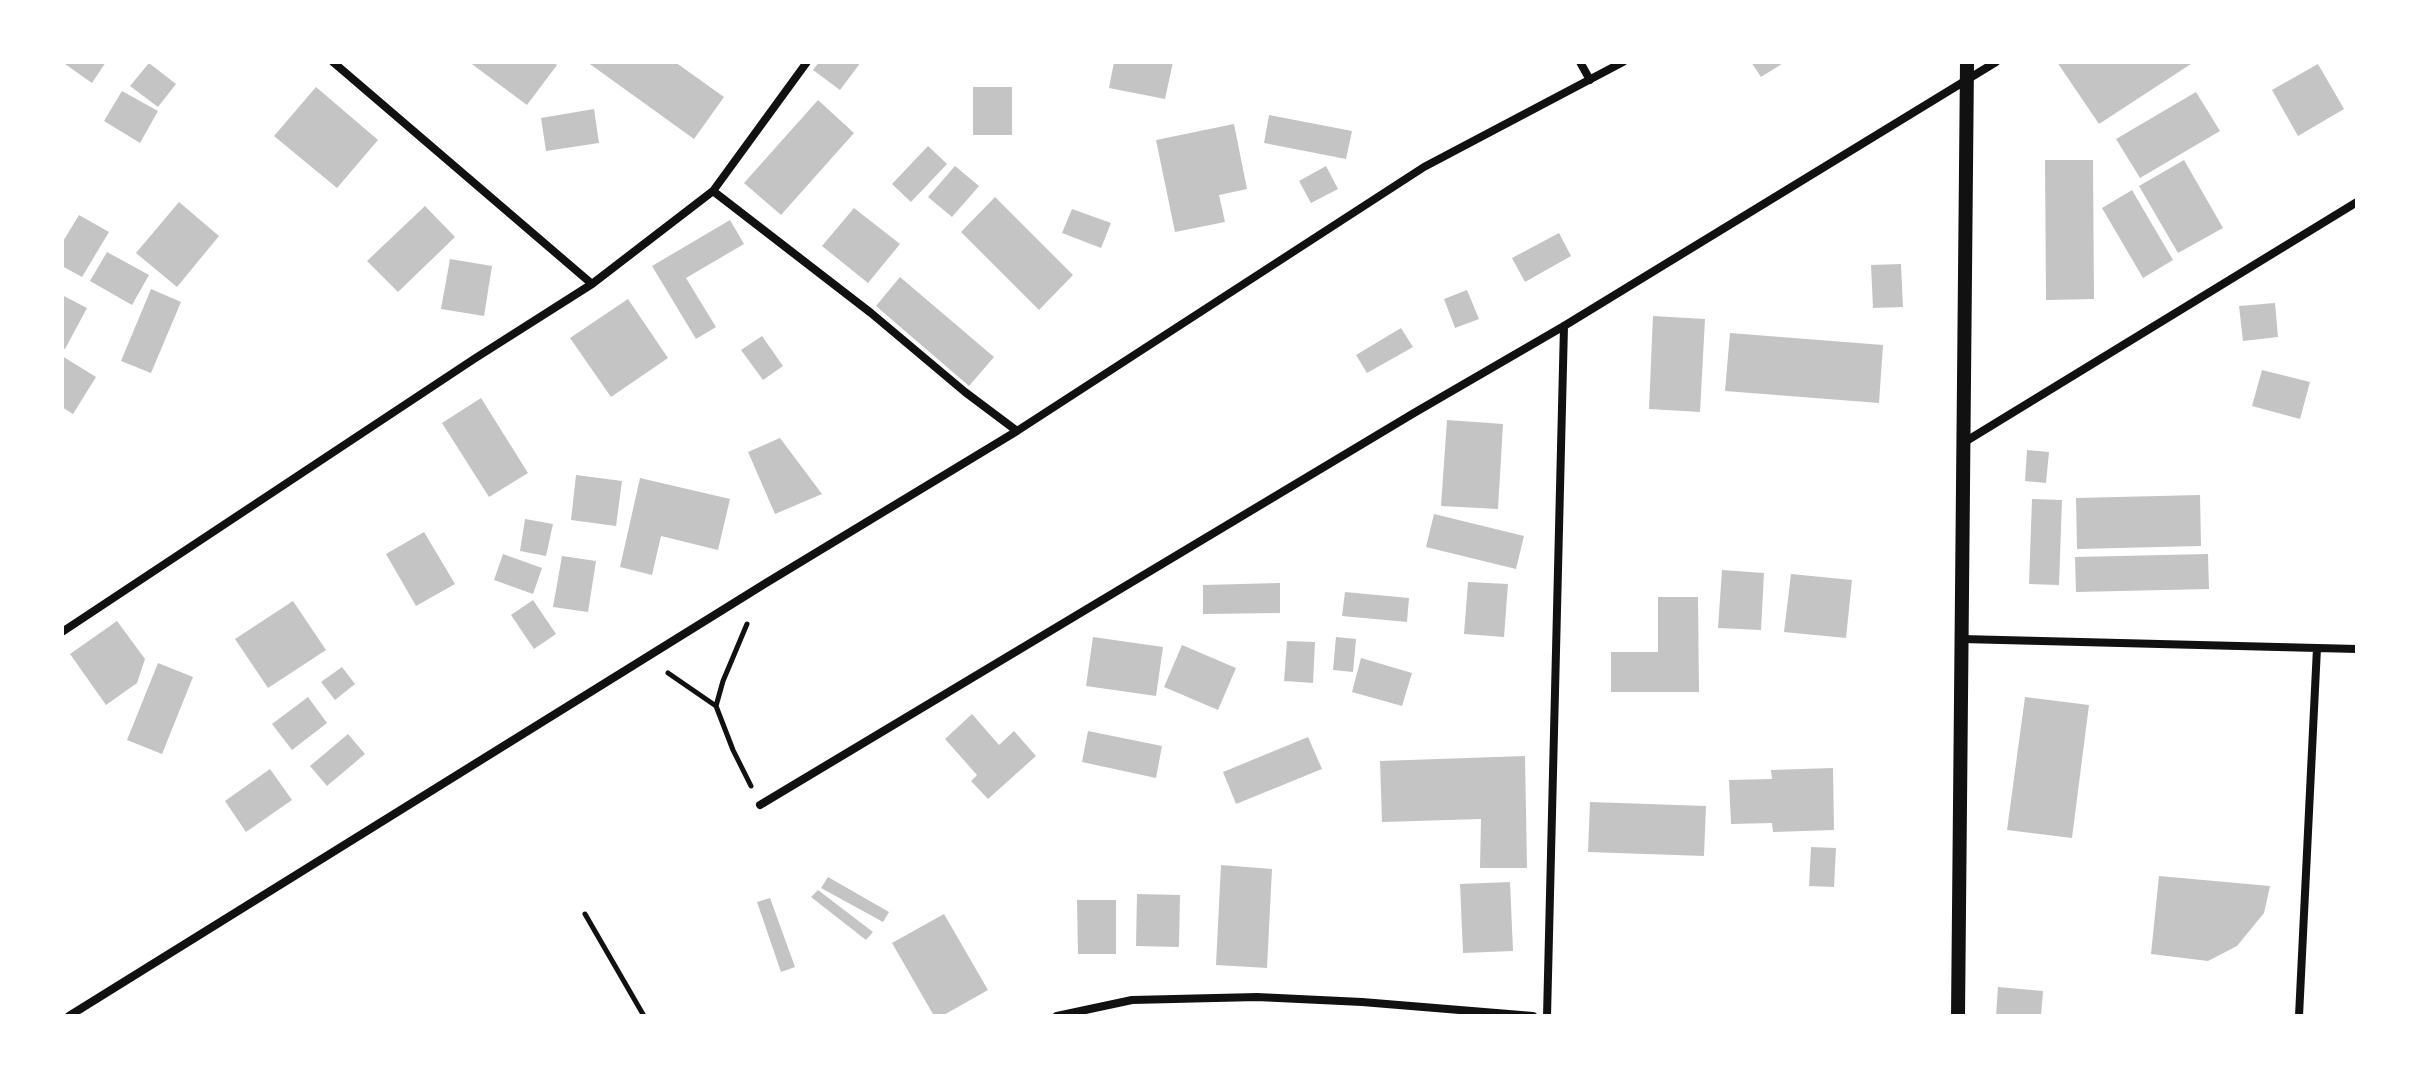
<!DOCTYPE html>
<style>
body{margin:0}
#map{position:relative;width:2419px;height:1078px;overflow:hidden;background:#fff;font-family:"Golos Text",sans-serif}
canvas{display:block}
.frame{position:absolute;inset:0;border:64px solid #fff;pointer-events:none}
</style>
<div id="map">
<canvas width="2419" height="1078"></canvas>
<div class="frame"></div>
</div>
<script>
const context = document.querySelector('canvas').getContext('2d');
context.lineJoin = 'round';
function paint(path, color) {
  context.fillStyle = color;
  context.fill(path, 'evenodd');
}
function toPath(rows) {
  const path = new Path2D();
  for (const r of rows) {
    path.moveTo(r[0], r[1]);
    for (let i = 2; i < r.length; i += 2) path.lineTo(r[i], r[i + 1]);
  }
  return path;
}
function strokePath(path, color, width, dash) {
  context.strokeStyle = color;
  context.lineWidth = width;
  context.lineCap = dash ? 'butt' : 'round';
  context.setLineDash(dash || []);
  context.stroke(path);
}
const building = toPath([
 [66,62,106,62,92,83,65,64],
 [469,62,553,62,557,65,527,105],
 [587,62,675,62,724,97,694,139],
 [819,62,861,62,840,90,813,70],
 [1114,62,1173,62,1165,99,1109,88],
 [1751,62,1785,62,1761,77],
 [2057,62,2194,62,2099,124],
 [149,63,176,84,158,107,130,86],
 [2318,64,2344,109,2298,136,2272,90],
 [316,87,378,140,337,188,274,136],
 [973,87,1012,87,1012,135,973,135],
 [122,91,158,111,140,143,104,121],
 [2196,92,2220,131,2140,178,2116,139],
 [818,100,854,133,781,215,744,183],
 [594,109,599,143,546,151,541,118],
 [1269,115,1352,131,1346,159,1264,143],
 [1234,124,1247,189,1219,195,1225,222,1175,232,1156,140],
 [928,146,947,164,911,202,892,184],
 [2045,160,2093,160,2094,299,2046,300],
 [2184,160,2223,228,2178,253,2139,186],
 [955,166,979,186,952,217,928,197],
 [1326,166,1338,189,1311,203,1299,181],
 [2132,190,2173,260,2143,278,2102,208],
 [995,197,1073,275,1039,310,961,232],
 [179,202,219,236,177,287,136,253],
 [425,206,455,237,398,292,367,261],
 [854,208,900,244,868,283,822,246],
 [1072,209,1111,223,1101,248,1062,233],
 [79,215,109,232,82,277,62,266,62,243],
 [730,220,744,244,686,278,716,327,696,339,652,266],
 [1559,233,1571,256,1525,282,1512,258],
 [107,252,149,275,132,305,90,281],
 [450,259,492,266,484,316,441,309],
 [1901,264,1903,307,1873,308,1871,265],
 [900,277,994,357,969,386,876,306],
 [151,289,181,302,151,373,121,361],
 [1467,290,1479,319,1455,328,1444,299],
 [62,295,87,308,65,349,62,348],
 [628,299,668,358,611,397,570,338],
 [2275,303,2278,337,2243,341,2239,306],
 [1653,316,1705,319,1700,412,1649,409],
 [1401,328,1413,347,1367,373,1356,355],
 [1730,333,1883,345,1879,403,1725,391],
 [762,336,783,366,763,380,741,350],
 [62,356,96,377,73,414,62,407],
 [2262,370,2310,382,2300,419,2252,406],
 [481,398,528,473,489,497,442,423],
 [1447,420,1503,424,1498,509,1441,506],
 [780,438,822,494,775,514,748,452],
 [2027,450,2049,452,2046,483,2025,481],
 [576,475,622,481,616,526,571,520],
 [640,478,730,499,718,550,661,536,652,575,620,567],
 [2200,495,2201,546,2077,549,2076,498],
 [2032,499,2062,500,2059,585,2029,584],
 [1434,514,1524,536,1516,569,1426,547],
 [525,519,553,524,546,556,520,551],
 [424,532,455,584,416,606,386,554],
 [503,554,542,568,533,594,494,580],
 [2208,554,2209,589,2076,592,2075,557],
 [562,556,596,561,588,612,553,607],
 [1722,570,1764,573,1761,630,1718,628],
 [1791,574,1852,580,1846,638,1784,632],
 [1468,582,1508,584,1504,637,1464,634],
 [1280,583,1280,613,1203,614,1203,585],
 [1345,592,1409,598,1407,622,1342,616],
 [1658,597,1698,597,1699,692,1611,692,1611,652,1658,652],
 [533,600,556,634,534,649,511,615],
 [293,601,326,650,268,688,235,639],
 [117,621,145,659,137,683,106,705,70,654],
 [1093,637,1163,647,1156,696,1086,686],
 [1336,637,1356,639,1353,672,1333,670],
 [1287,641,1315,642,1313,683,1284,681],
 [1182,645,1236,668,1218,710,1164,687],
 [1361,658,1412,673,1402,706,1352,692],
 [158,663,193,677,162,754,127,740],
 [342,667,355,684,335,700,321,682],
 [308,697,327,723,292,750,272,724],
 [2025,697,2089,705,2072,838,2007,830],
 [972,714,999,745,1014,731,1036,756,988,799,971,781,977,775,945,739],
 [1088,731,1162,746,1156,778,1082,762],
 [348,734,365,754,327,786,310,766],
 [1308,737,1322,769,1236,804,1223,772],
 [1525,756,1527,868,1480,868,1481,819,1382,822,1380,761],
 [1833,768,1834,830,1773,832,1772,823,1731,824,1729,780,1772,779,1771,770],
 [270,769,292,800,246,832,225,801],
 [1590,802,1706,806,1704,856,1588,852],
 [1811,847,1836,848,1834,887,1809,886],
 [1221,865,1272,869,1267,968,1216,965],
 [2159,876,2270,886,2264,913,2237,946,2208,961,2151,954],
 [828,877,889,912,883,922,821,888],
 [1510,882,1513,951,1463,953,1460,884],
 [818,890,873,932,866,940,811,897],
 [1137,894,1180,895,1179,947,1136,946],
 [770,898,795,967,781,972,757,902],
 [1077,900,1116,900,1116,954,1078,954],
 [944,914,988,990,942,1016,934,1016,892,943],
 [1998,987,2043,991,2041,1016,1996,1016]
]);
const path = toPath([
 [668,673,716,706,733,750,751,786],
 [716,706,723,681,747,624],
 [585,914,644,1016]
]);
const minor = toPath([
 [333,62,592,284],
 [1580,62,1590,80],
 [713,191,871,313,965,392,1017,431],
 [1963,443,2357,202],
 [62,632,474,359,592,284,713,191,807,62],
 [1962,639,2357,649],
 [760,805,1414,413,1564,326,1996,62],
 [69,1016,766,583,1017,431,1424,167,1623,62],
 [1057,1016,1132,1000,1257,997,1362,1002,1533,1016],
 [1547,1016,1564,326],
 [2299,1016,2317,648]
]);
const tertiary = toPath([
 [1958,1016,1967,62]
]);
paint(building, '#c4c4c4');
strokePath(path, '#111', 5);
strokePath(minor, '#111', 8);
strokePath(tertiary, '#111', 14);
</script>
